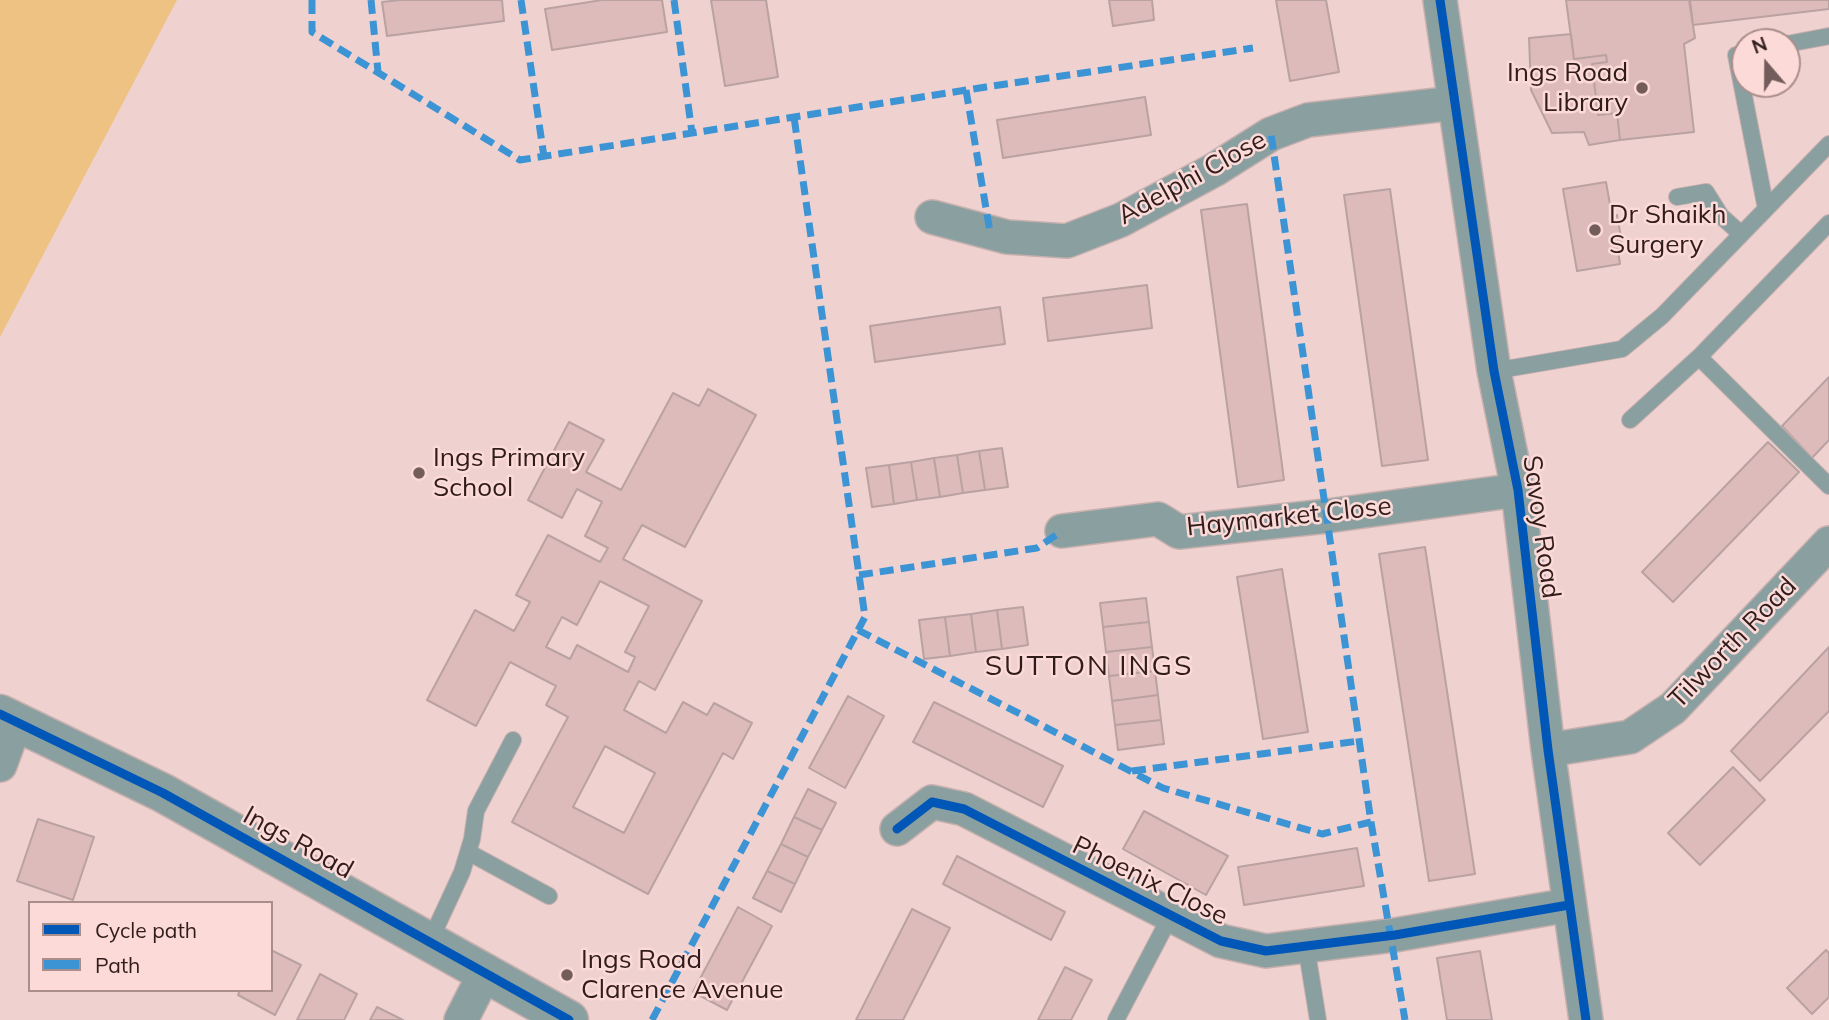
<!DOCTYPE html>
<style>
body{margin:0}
#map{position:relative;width:1829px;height:1020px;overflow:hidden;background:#efd2d0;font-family:Mulish,sans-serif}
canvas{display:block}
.legend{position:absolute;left:28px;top:901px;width:245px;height:91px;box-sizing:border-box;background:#fbdad8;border:2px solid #aa8e8c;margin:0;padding:9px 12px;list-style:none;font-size:21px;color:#301c1b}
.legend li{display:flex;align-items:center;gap:14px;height:35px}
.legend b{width:35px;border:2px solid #aa8e8c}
.north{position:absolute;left:1731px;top:28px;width:70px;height:70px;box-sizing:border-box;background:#fbdad8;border:2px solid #aa8e8c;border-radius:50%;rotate:340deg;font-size:19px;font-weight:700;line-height:28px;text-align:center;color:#301c1b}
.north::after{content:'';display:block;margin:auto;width:24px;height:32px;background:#735c5a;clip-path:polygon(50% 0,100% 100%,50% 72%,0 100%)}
</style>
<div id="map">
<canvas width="1829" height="1020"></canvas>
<ul class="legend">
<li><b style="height:9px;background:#0057b8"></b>Cycle path</li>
<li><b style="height:9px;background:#3d94d4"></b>Path</li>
</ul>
<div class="north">N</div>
</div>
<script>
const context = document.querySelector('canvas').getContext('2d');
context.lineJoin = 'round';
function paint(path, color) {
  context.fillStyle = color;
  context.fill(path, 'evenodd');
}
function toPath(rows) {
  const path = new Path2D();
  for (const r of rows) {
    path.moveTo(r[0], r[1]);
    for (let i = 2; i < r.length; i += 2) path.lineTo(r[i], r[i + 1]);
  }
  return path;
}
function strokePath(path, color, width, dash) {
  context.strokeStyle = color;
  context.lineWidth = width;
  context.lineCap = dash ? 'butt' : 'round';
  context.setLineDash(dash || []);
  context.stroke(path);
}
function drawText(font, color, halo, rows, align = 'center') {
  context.font = font + ' Mulish,sans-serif';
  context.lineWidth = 5;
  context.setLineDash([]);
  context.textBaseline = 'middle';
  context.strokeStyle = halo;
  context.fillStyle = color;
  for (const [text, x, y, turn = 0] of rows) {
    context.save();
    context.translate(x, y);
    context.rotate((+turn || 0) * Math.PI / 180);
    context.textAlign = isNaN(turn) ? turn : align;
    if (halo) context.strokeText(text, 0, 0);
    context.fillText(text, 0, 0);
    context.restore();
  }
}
const green = toPath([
 [0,0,177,0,0,337]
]);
const building = toPath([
 [400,0,502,0,504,21,387,36,382,2,400,0],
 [602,0,662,0,667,32,552,50,545,9,602,0],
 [711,0,766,0,778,77,725,86,711,0],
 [1109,0,1152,0,1154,20,1113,26,1109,0],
 [1276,0,1326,0,1339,72,1290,81,1276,0],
 [1566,0,1689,0,1695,38,1684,44,1694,132,1620,140,1617,113,1598,115,1592,64,1607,62,1606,55,1574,59,1566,0],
 [1690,0,1829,0,1829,9,1693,25,1690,0],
 [1571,34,1574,59,1606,55,1607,62,1592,64,1598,115,1617,113,1620,140,1589,145,1584,132,1552,133,1531,90,1529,38,1571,34],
 [1145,97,1151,135,1003,158,997,120,1145,97],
 [1606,182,1612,216,1617,215,1622,243,1617,244,1620,264,1577,271,1563,189,1606,182],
 [1390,189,1428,460,1382,466,1344,195,1390,189],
 [1247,204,1284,480,1238,487,1201,210,1247,204],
 [1147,285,1152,328,1048,341,1043,298,1147,285],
 [1000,307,1005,344,875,362,870,326,1000,307],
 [1829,377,1829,440,1812,458,1782,426,1829,377],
 [708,389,756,415,685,547,642,525,623,559,702,601,655,690,639,681,624,710,666,733,683,702,707,715,714,703,752,723,733,759,723,753,648,894,512,822,568,717,546,705,556,686,510,662,476,726,427,700,475,610,514,631,530,602,516,595,548,535,600,562,608,548,585,536,602,502,577,489,562,518,528,500,569,422,604,440,586,472,621,490,673,393,699,406,708,389],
 [600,581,649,606,625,652,635,657,628,672,577,645,570,659,546,647,562,617,577,625,600,581],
 [605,746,655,773,624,833,573,807,605,746],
 [1768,442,1799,472,1673,602,1642,572,1768,442],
 [1002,448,1008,487,985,490,979,451,1002,448],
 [979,451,985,490,963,493,957,455,979,451],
 [957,455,963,493,940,497,934,458,957,455],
 [934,458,940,497,917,500,911,462,934,458],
 [911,462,917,500,894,504,889,465,911,462],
 [889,465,894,504,872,507,866,468,889,465],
 [1425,547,1475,874,1429,881,1379,554,1425,547],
 [1282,569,1308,732,1263,739,1237,577,1282,569],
 [1146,598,1149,622,1103,627,1100,603,1146,598],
 [1023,607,1028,645,1002,649,997,610,1023,607],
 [997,610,1002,649,976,652,971,614,997,610],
 [971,614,976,652,950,656,945,617,971,614],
 [945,617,950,656,924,659,919,620,945,617],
 [1149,622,1152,647,1106,652,1103,627,1149,622],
 [1152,647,1155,671,1109,676,1106,652,1152,647],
 [1829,647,1829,711,1760,781,1731,751,1829,647],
 [1155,671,1158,695,1112,701,1109,676,1155,671],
 [1158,695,1161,720,1115,725,1112,701,1158,695],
 [848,696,884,716,845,788,809,768,848,696],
 [934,702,1063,766,1043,807,913,742,934,702],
 [1161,720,1164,744,1118,750,1115,725,1161,720],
 [1733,767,1765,800,1700,865,1668,833,1733,767],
 [808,789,836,803,822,830,794,817,808,789],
 [1144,811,1228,856,1206,895,1123,849,1144,811],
 [794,817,822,830,808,857,781,844,794,817],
 [38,819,94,837,73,900,17,881,38,819],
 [781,844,808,857,795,884,767,871,781,844],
 [1357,848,1364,886,1244,905,1238,867,1357,848],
 [957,856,1065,912,1051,940,943,884,957,856],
 [767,871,795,884,781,912,753,898,767,871],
 [738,907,772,926,727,1010,693,992,738,907],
 [912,909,950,928,903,1020,856,1020,912,909],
 [271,950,301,965,275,1015,238,995,240,990,271,990,271,950],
 [1826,950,1829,953,1829,997,1812,1014,1787,988,1826,950],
 [1480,951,1492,1020,1447,1020,1437,958,1480,951],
 [1065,967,1092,980,1071,1020,1038,1020,1065,967],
 [320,974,357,994,344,1020,297,1020,320,974],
 [377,1007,403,1020,370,1020,377,1007]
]);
const service = toPath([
 [1787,44,1829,36],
 [1745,53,1736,55,1766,209],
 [1677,197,1706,192,1721,216,1741,234],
 [1699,357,1829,223],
 [1494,371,1622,349,1662,316,1829,144],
 [1630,420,1699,357,1829,486],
 [468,852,549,896],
 [430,941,462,872,472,839,476,811,513,740],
 [1306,946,1318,1020],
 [1116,1020,1170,917]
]);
const minor = toPath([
 [1440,0,1494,371,1518,490,1548,750,1586,1020],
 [932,217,1007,237,1067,241,1121,220,1214,170,1271,134,1308,120,1455,103],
 [1062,531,1158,519,1179,532,1327,516,1518,490],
 [1548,750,1630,737,1673,708,1829,543],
 [0,765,16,721],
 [897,829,932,802,964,809,1221,941,1266,951,1395,935,1569,905],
 [461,1020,486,971]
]);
const tertiary = toPath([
 [0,714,163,793,569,1020]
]);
const quiet = toPath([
 [312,0,312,32,520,160,986,87,1253,48],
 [371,0,378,72],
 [521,0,544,157],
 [674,0,692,133],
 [966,90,990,232],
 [859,575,1037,548,1062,531],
 [858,630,1163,788,1322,834,1371,822,1271,134],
 [1132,771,1359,741],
 [1371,822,1405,1020],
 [652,1020,865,617,794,117]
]);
const cycleway = toPath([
 [1440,0,1494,371,1518,490,1548,750,1586,1020],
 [0,714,163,793,569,1020],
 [897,829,932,802,964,809,1221,941,1266,951,1395,935,1569,905]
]);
const markers = [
 [1642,88,7,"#735c5a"],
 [1595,230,7,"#735c5a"],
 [419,473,7,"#735c5a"],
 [567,975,7,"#735c5a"]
];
const poiNames = [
 ["Ings Road",1628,73,"right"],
 ["Library",1628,103,"right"],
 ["Dr Shaikh",1609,215],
 ["Surgery",1609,245],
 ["Ings Primary",433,458],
 ["School",433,488],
 ["Ings Road",581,960],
 ["Clarence Avenue",581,990]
];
const streetNames = [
 ["Adelphi Close",1192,178,-29],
 ["Haymarket Close",1289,517,-6],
 ["Savoy Road",1541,527,82],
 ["Tilworth Road",1733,643,-46],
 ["Ings Road",298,843,29],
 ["Phoenix Close",1150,881,26]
];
const neighbourhoodNames = [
 ["SUTTON INGS",1089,667]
];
paint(green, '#edc282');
paint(building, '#dcbbba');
strokePath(building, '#b9a2a1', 2);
strokePath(service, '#c6b0ae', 18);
strokePath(minor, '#c6b0ae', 36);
strokePath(tertiary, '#c6b0ae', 41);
strokePath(service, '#8a9fa0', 16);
strokePath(minor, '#8a9fa0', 33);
strokePath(tertiary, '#8a9fa0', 38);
strokePath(quiet, '#3d94d4', 7, [14, 7]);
strokePath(cycleway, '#0057b8', 9);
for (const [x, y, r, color] of markers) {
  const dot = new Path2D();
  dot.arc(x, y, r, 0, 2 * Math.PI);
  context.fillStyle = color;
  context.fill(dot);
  strokePath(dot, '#fbdad8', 2.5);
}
drawText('26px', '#301c1b', '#fbdad8', poiNames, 'left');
drawText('26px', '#301c1b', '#fbdad8', streetNames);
context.letterSpacing = '2px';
drawText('28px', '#301c1b', '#fbdad8', neighbourhoodNames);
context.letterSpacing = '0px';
</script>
